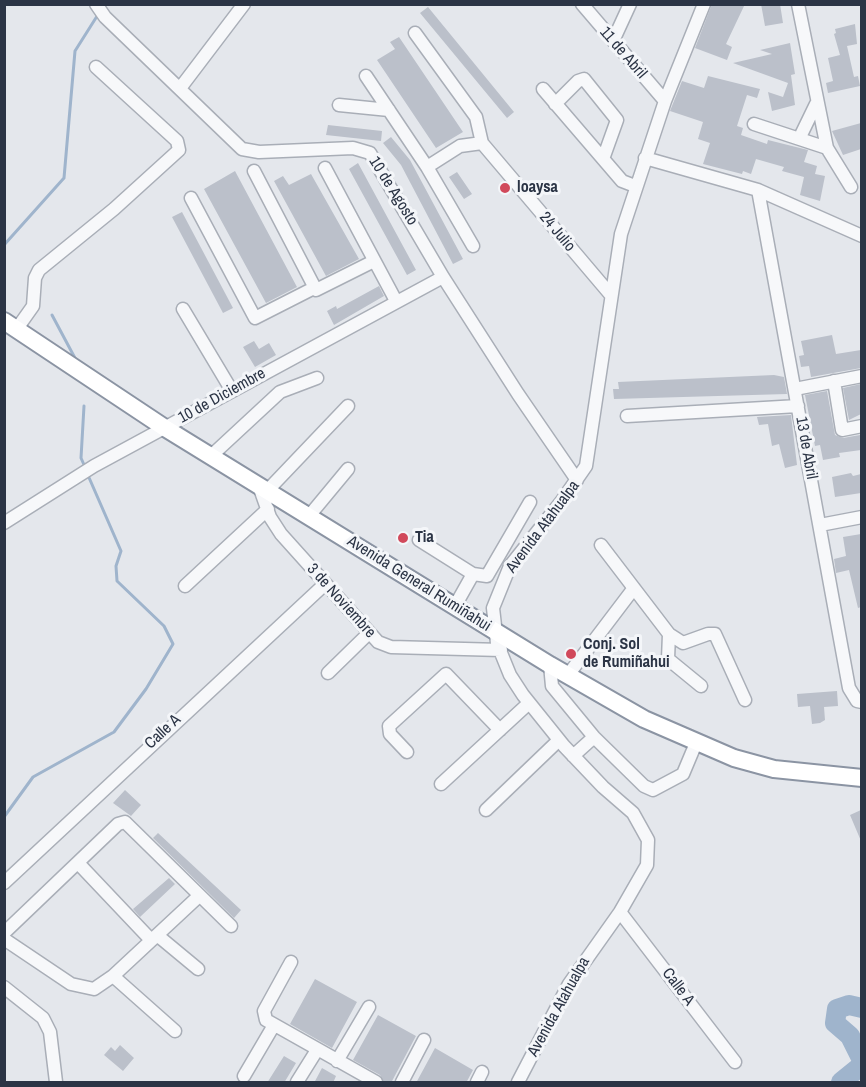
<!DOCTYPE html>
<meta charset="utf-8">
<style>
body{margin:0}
#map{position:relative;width:866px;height:1087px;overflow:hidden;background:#e4e7ec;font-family:"Archivo Narrow",sans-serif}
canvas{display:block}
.frame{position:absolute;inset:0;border:6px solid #2b3445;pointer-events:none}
</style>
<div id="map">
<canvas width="866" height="1087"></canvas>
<div class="frame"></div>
</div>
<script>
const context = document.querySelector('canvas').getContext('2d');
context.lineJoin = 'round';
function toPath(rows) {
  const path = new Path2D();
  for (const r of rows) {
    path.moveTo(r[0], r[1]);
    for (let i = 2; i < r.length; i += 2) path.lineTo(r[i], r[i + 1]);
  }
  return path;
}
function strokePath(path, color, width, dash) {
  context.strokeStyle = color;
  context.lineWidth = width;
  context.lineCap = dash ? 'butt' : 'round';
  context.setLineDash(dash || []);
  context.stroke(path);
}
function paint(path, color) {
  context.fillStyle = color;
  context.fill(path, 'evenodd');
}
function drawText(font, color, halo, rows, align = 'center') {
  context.font = font + ' "Archivo Narrow",sans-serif';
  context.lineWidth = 6;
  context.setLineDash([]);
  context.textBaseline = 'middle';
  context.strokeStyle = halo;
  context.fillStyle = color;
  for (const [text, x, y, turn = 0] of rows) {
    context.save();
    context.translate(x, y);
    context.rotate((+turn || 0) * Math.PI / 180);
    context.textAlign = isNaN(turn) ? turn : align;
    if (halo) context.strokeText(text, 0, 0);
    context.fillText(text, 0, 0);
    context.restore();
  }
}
const stream = toPath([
 [4,245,64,178,75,51,99,13],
 [52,315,76,360],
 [84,406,81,458,85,467],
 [4,817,33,777,114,732,146,689,173,644,164,626,117,581,116,566,121,551,87,473]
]);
const river = toPath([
 [862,1008,849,1005,837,1009,835,1023,850,1036,862,1060],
 [841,1082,862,1065]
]);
const building = toPath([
 [712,4,745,4,726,44,732,47,727,60,695,48],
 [761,4,780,4,783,23,765,26],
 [428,7,514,112,507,118,420,13],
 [855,24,857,44,847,46,854,77,858,76,860,86,828,93,826,83,833,81,828,58,840,55,834,34,836,33,835,29],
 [399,37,463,132,436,148,377,60,395,49,390,42],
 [790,43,795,74,791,75,795,105,772,111,768,92,783,97,788,83,733,63,772,54,760,50],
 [708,76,760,89,757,98,747,95,737,126,743,128,741,135,767,144,768,140,808,150,804,162,817,166,815,174,825,176,820,201,800,195,804,177,782,171,784,167,756,159,751,174,743,171,742,174,703,164,710,143,698,139,703,122,670,111,682,81,704,88],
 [861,123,861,149,843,155,832,131],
 [328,125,382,131,381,141,326,135],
 [391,137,410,160,463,259,453,264,401,165,383,143],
 [358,163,416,270,407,275,349,169],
 [235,171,297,287,266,303,204,189],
 [457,172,472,194,464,199,449,177],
 [311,174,359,259,326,276,274,181,283,176,289,185],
 [182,212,233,308,223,313,172,217],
 [379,286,384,296,334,325,327,311,336,306,337,309],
 [832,335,836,354,861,350,861,368,811,377,809,366,801,367,799,356,804,355,801,341],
 [254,341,259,349,269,343,276,355,255,367,243,347],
 [774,375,784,377,787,394,614,399,613,389,619,389,618,382],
 [861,384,861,414,849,420,843,388],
 [827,391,835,435,843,438,860,435,861,450,839,453,840,457,823,460,820,445,815,446,805,395],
 [791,415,797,465,785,468,779,444,772,446,768,424,759,425,757,417],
 [851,473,853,476,861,474,861,493,835,497,832,477],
 [861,534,861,607,858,608,849,570,836,573,834,559,846,556,843,537],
 [837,691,838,706,824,707,825,720,820,723,812,724,810,706,798,707,797,694],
 [125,790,141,805,131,816,113,803],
 [861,810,861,841,850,815],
 [158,833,241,910,234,918,153,838],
 [169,878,175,884,140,917,133,909],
 [315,979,357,1002,332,1048,290,1024],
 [378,1015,416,1036,391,1083,384,1083,380,1075,353,1060],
 [120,1045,134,1058,123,1071,104,1055,111,1047,115,1051],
 [435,1048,473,1070,466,1083,416,1083],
 [284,1056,296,1063,284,1083,267,1083],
 [322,1068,336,1076,333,1083,314,1083]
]);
const minor = toPath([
 [96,4,105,17,242,149,259,152,353,148,370,153,443,277,518,394,577,480],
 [582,4,665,101],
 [798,4,827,148,851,187],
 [415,33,476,117,482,143],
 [613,41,630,4],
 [366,76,427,167,473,246],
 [181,87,244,4],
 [543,89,622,181,635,186],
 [555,104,578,81,584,79,617,120,603,159],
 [339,105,389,110],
 [754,124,827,148],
 [800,137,816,104],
 [482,143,610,294],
 [645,158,758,190,862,236],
 [427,167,460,146,482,143],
 [325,168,396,301],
 [254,171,316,290,374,261],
 [758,190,849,688,857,701,862,702],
 [191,198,255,318,314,288],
 [183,309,232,391],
 [16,330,33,306,35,278,39,270,114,209,179,150,177,141,96,67],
 [834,381,842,430,862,426],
 [795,389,862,376],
 [627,416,798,406],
 [211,456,280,392,317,378],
 [259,486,270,517,281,534,378,642,391,647,501,650],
 [267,491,348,406],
 [309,516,348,469],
 [4,523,94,466,443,277],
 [820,525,862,517],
 [419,540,473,574,487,576,530,502],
 [601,545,669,634,683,643,708,634,715,634,745,700],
 [185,586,268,509],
 [455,606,473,574],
 [669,634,668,659,701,686],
 [550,665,552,686,594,737,644,786,653,790,683,774,696,743],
 [328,673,369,633],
 [568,675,634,588],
 [407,752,390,734,389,726,446,674,500,730],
 [573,756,594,737],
 [441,784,529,703],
 [486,810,559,740],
 [79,864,151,940],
 [4,883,325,584],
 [620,912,735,1062],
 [4,933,118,824,125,822,231,926],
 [157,935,198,969],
 [4,939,71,984,94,989,113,976,199,896],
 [291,962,264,1011,266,1020,376,1082],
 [113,976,175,1031],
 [4,987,43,1018,50,1032,56,1082],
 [337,1061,369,1007],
 [244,1076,274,1025],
 [297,1082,317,1050],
 [402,1082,424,1040],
 [477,1082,482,1072],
 [518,1082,569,984,620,912,647,865,648,840,633,813,603,787,564,746,523,695,510,675,497,643,493,608,510,566,561,502,586,466,621,234,665,101,704,4]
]);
const highway = toPath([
 [4,321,165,428,550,665,644,719,734,758,774,769,862,778]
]);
const markers = [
 [505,188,6,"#d1495b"],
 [403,538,6,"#d1495b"],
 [571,654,6,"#d1495b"]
];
const streetNames = [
 ["11 de Abril",623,53,49],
 ["10 de Agosto",393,191,58],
 ["24 Julio",557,232,50],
 ["10 de Diciembre",222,396,-29],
 ["13 de Abril",806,448,80],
 ["Avenida Atahualpa",543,527,-53],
 ["Avenida General Rumiñahui",419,584,32],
 ["3 de Noviembre",341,601,48],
 ["Calle A",163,732,-43],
 ["Calle A",678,987,53],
 ["Avenida Atahualpa",559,1007,-61]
];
const poiNames = [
 ["loaysa",517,188],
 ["Tia",415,538],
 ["Conj. Sol",583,645],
 ["de Rumiñahui",583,663]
];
strokePath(stream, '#9fb4cc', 3);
strokePath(river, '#9fb4cc', 20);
paint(building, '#bbc0ca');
strokePath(minor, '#a9aeb7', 15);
strokePath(highway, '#8b94a3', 20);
strokePath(minor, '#f7f8fa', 12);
strokePath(highway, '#fff', 16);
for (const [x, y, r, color] of markers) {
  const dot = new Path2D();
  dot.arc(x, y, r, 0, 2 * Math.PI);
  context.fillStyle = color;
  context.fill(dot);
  strokePath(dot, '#f4f6f9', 2);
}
drawText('16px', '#2b3445', '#f4f6f9', streetNames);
drawText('bold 16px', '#2b3445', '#f4f6f9', poiNames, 'left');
</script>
